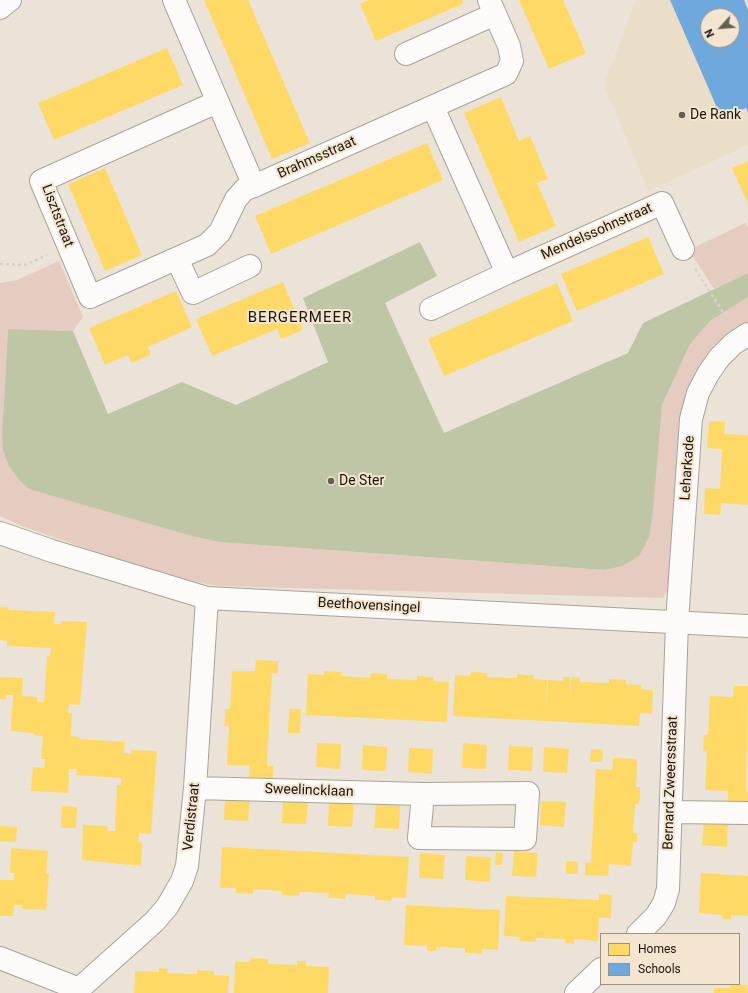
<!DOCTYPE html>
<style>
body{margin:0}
#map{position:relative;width:748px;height:993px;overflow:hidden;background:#ebe3d7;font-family:Roboto,sans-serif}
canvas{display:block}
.legend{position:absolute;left:600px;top:933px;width:140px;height:52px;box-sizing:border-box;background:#f3e5cf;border:1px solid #9d9282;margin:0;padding:5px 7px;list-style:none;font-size:12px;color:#1b160e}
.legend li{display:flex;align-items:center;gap:8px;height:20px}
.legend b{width:20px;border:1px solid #9d9282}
.north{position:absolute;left:700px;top:8px;width:40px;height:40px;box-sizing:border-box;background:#f3e5cf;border:1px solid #9d9282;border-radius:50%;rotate:244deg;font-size:11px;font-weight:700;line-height:16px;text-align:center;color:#1b160e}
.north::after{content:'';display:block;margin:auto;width:14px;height:18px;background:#645e54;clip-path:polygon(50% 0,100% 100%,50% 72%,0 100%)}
</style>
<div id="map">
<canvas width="748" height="993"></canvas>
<ul class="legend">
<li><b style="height:11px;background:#ffd966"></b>Homes</li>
<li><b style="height:11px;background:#6fa8dc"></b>Schools</li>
</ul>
<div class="north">N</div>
</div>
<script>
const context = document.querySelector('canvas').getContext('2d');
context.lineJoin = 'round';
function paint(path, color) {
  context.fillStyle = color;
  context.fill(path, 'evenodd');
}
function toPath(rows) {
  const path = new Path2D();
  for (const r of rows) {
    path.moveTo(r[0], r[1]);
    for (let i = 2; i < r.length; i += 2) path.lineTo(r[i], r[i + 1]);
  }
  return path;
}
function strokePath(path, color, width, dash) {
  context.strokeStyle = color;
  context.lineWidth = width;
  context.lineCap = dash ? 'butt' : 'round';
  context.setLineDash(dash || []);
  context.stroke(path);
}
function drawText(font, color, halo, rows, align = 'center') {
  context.font = font + ' Roboto,sans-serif';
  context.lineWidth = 4;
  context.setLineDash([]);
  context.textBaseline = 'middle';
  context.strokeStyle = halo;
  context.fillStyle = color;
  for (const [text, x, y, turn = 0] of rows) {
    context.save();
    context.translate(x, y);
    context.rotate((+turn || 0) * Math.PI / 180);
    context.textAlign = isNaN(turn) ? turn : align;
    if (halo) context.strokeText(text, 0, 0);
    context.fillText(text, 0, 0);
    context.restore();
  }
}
const built = toPath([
 [636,0,748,0,748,145,648,191,604,85],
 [708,16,732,16,732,40,708,40]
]);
const green = toPath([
 [745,223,748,228,748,273,714,289,689,250],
 [59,261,83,317,73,331,8,329,3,414,3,451,9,466,19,480,192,536,219,542,604,570,660,424,662,405,690,344,710,321,748,297,748,323,714,345,706,360,675,576,663,598,218,586,163,575,22,526,0,516,0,283,17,280]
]);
const water = toPath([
 [420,242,437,276,385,303,444,433,628,353,643,323,748,273,748,297,710,321,690,344,662,405,653,510,649,537,639,556,622,566,604,570,219,542,192,536,29,489,19,480,9,466,3,451,2,434,8,329,73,331,108,414,182,382,236,405,328,362,303,298]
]);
const homes = toPath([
 [204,0,248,0,310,143,272,159],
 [369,0,462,0,463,4,376,41,360,4],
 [519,0,563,0,586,53,549,69],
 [167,48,183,85,54,140,38,103],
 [501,97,519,141,530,136,548,179,537,183,556,226,519,242,464,113],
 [427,143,443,180,271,254,255,216],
 [748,161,748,204,732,168],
 [105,168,142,255,105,271,68,184],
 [648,237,664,274,577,311,561,274],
 [283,282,303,330,281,339,277,329,212,356,196,319],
 [557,283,573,321,444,376,428,339],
 [176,291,192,327,148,347,151,355,132,363,128,355,105,365,89,328],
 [709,421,725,422,724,434,748,435,748,505,721,503,720,515,704,514,705,488,720,489,722,449,707,448],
 [0,607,9,607,8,610,55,612,54,624,61,624,61,621,87,622,80,705,69,704,68,713,72,713,71,736,79,737,79,739,125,742,124,753,131,754,131,750,157,751,151,834,139,833,138,842,142,842,141,866,82,860,83,825,108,826,107,831,115,831,117,785,121,785,121,778,76,775,77,769,69,769,68,793,31,791,33,767,44,768,45,759,41,759,43,736,34,735,34,733,11,731,13,695,6,695,6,699,0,699,0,677,23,678,22,696,37,697,37,702,44,702,47,656,50,656,51,648,7,646,7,641,0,640],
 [256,660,278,661,278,674,272,673,268,743,267,766,273,766,273,779,249,777,250,765,227,765,229,726,224,726,225,717,225,709,230,709,232,671,255,671],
 [324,671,342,672,341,676,370,678,371,673,387,674,387,679,417,680,417,676,434,677,433,681,449,682,447,722,306,715,308,674,324,675],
 [471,672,488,673,487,677,517,678,517,674,525,675,534,675,533,679,547,680,546,708,548,680,563,681,563,677,570,677,570,698,571,677,580,678,580,682,609,683,609,679,626,680,626,684,641,685,641,689,653,690,652,714,640,713,639,726,453,716,455,675,470,676],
 [734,686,748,686,746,792,748,792,748,804,728,803,728,791,705,790,707,752,703,751,704,735,708,735,710,696,733,697],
 [289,709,301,709,300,733,288,733],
 [317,743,341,744,340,769,316,767],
 [463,743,487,745,486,769,462,768],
 [363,745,387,747,386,771,362,770],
 [509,746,533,747,532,771,508,770],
 [544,747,569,749,567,773,543,772],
 [409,748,433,749,432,774,408,772],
 [591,749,603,750,602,762,590,762],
 [613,758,637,759,636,787,640,787,640,796,639,804,635,804,633,833,637,833,637,842,633,842,631,866,609,864,608,876,585,875,585,862,591,863,596,769,612,770],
 [225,796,250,797,248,821,224,820],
 [283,799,308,800,306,824,282,823],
 [329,801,354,802,352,827,328,826],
 [541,801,566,802,564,827,540,825],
 [376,804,400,805,399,829,374,828],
 [62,806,77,807,76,828,61,828],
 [704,821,728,822,727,847,702,845],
 [0,826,17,827,16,842,0,841],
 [222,847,409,857,406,898,392,897,391,901,375,900,375,896,346,894,345,899,336,898,328,898,329,893,300,892,299,896,282,895,282,891,253,889,253,894,236,893,236,888,220,888],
 [11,848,48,851,46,874,49,874,46,910,22,909,22,905,14,905,13,916,0,916,0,880,14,880,15,873,10,873],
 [514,851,538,853,536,877,512,876],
 [496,852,503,853,502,865,495,865],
 [420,853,445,855,443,879,419,878],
 [466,856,491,857,490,882,465,880],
 [566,861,578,862,578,874,566,874],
 [701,873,748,876,748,916,731,915,731,919,722,919,723,915,699,913],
 [599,894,612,895,611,918,599,918,598,941,574,939,574,944,565,943,566,939,536,938,536,942,519,941,520,937,504,936,506,896,599,900],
 [406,905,500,910,498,950,482,949,482,954,474,953,465,953,465,948,436,947,436,951,427,951,427,946,404,945],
 [251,958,268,959,268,964,297,965,297,961,306,961,306,966,329,967,328,993,234,993,235,962,251,962],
 [159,968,168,969,167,973,197,974,197,970,214,971,214,975,229,976,228,993,134,993,135,971,159,972],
 [730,984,747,985,748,993,714,993,714,988,730,988]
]);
const schools = toPath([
 [670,0,744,0,748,10,748,113,746,108,722,119],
 [708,16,732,16,732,40,708,40]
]);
const path = toPath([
 [0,264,25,265,47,255],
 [695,269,728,320]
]);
const minor = toPath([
 [174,0,254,186,506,74,512,61,509,46,489,0],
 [0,8,10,0],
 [406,54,495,14],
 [217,102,41,181,90,297,207,245,220,232,236,199,245,189,254,186],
 [177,259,193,293,250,266],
 [507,273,662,203,683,249],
 [431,309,507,273,433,107],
 [0,533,52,551,207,598,748,626],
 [195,788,423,794,528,793,525,839,419,838,423,794],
 [671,812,748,813],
 [638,934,656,916,664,903,668,889,677,622,691,419,698,393,708,374,719,358,733,344,748,334],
 [0,958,79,989],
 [79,993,79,989,154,922,167,907,182,881,187,866,195,788,207,598],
 [576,993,601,969]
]);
const markers = [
 [682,115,4,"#645e54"],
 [331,481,4,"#645e54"]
];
const poiNames = [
 ["De Rank",690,115],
 ["De Ster",339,481]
];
const streetNames = [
 ["Brahmsstraat",317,158,-24],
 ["Lisztstraat",57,216,69],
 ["Mendelssohnstraat",597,232,-24],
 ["Leharkade",688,468,-86],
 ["Beethovensingel",369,606,3],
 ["Bernard Zweersstraat",671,783,-88],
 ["Sweelincklaan",309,791,2],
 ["Verdistraat",192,817,-84]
];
const neighbourhoodNames = [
 ["BERGERMEER",300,318]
];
paint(built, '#ebdec8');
paint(green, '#e6cbc0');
paint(water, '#bec6a6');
paint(homes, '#ffd966');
paint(schools, '#6fa8dc');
strokePath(minor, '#a8a399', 24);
strokePath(path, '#d4d2ce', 2.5, [3, 3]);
strokePath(minor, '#fcfbf9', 22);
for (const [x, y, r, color] of markers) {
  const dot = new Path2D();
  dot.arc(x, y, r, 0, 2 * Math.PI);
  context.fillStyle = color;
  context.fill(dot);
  strokePath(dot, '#f3e5cf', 1.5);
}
drawText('14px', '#1b160e', '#f3e5cf', poiNames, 'left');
drawText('14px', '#1b160e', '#f3e5cf', streetNames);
context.letterSpacing = '1px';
drawText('15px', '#1b160e', '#f3e5cf', neighbourhoodNames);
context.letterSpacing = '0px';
</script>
